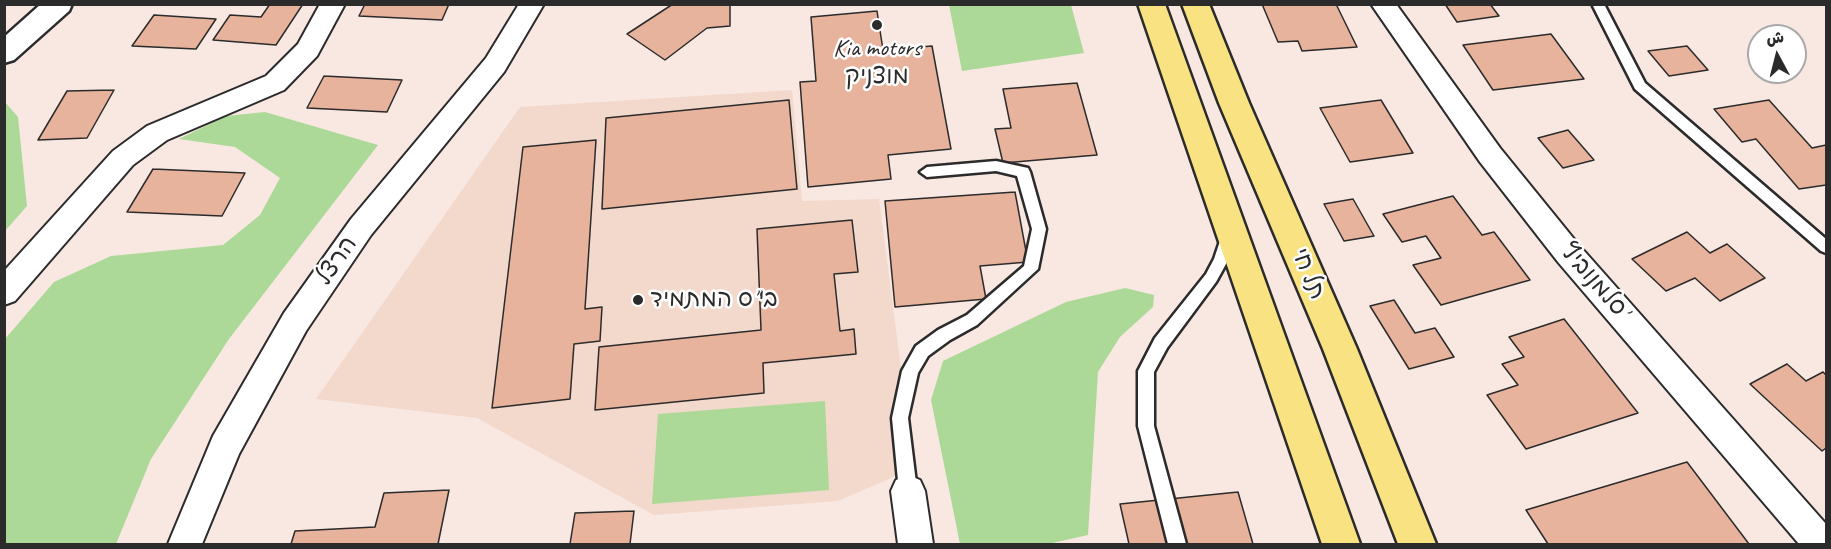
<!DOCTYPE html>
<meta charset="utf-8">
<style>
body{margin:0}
#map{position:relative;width:1831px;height:549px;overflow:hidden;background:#f8e8e1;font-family:Caveat,"Playpen Sans Arabic",sans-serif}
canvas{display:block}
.frame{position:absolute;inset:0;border:6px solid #2b2b2b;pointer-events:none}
.north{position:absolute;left:1747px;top:24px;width:60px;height:60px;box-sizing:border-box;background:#fff;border:2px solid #aaa;border-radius:50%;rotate:353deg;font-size:16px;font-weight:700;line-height:24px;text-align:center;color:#2b2b2b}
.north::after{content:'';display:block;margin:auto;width:21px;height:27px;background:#2b2b2b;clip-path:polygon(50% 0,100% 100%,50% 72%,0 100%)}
</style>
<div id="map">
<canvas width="1831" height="549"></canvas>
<div class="frame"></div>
<div class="north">ش</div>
</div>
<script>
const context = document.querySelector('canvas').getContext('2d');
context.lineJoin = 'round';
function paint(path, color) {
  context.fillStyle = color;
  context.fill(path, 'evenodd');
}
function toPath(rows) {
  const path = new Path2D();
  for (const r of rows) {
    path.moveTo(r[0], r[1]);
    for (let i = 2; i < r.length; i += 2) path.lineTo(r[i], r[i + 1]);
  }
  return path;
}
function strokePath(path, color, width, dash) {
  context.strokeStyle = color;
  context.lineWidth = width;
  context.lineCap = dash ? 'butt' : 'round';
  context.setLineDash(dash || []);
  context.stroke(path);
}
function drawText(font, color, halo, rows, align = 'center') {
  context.font = font + ' Caveat,"Playpen Sans Hebrew",sans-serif';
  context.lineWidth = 5;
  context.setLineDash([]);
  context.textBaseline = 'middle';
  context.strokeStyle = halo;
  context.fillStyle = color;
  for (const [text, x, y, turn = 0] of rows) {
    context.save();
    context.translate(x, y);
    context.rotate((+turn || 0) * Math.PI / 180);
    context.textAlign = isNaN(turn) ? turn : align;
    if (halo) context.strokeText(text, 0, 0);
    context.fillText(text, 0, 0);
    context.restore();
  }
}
const built = toPath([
 [792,90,802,201,879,199,914,468,838,501,654,515,477,418,316,399,520,107]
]);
const green = toPath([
 [949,5,1071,5,1084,53,962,71],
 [5,102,18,117,27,206,5,231],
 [265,112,378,145,229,339,151,459,116,544,5,544,5,339,54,282,111,256,223,245,260,215,280,178,235,147,179,139,226,116],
 [1125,288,1154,295,1153,307,1120,337,1098,372,1088,535,1048,544,960,544,931,400,943,361,1066,302],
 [825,401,829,490,652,504,658,414]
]);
const building = toPath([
 [270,4,303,4,276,45,213,40,230,15,261,17,270,4],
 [365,4,449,4,442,20,359,16,365,4],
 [730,4,730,26,707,28,665,60,627,34,673,4,730,4],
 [1262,4,1336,4,1357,47,1302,51,1298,41,1278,42,1262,4],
 [1445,4,1490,4,1499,16,1457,22,1445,4],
 [877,11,883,50,932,46,951,149,888,155,891,179,808,187,800,82,816,81,811,17,877,11],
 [154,15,216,19,196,49,132,46,154,15],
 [1551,34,1584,79,1493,90,1463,45,1551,34],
 [1687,46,1708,70,1669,76,1648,51,1687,46],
 [324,76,402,80,387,112,307,108,324,76],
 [1077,83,1097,155,1003,163,995,129,1011,128,1003,89,1077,83],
 [114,90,87,138,38,140,67,91,114,90],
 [789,100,797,189,602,209,606,118,789,100],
 [1381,100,1413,153,1350,162,1320,108,1381,100],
 [1769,100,1812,148,1826,145,1826,185,1799,189,1756,139,1742,142,1714,109,1769,100],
 [1568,130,1594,160,1563,168,1538,138,1568,130],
 [596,140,585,309,602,307,600,341,574,344,570,399,492,408,523,147,596,140],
 [153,169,245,173,222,216,127,212,153,169],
 [1015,192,1028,262,980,266,986,299,895,307,885,201,1015,192],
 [1453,196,1482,235,1494,232,1530,280,1441,305,1413,265,1441,258,1426,236,1402,242,1383,214,1453,196],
 [1353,199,1374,236,1344,241,1324,204,1353,199],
 [852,220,858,272,834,274,840,331,854,329,856,354,763,363,764,393,595,410,599,347,761,330,757,229,852,220],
 [1687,232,1710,253,1727,244,1765,278,1720,301,1695,278,1666,291,1632,259,1687,232],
 [1394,300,1415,333,1435,328,1454,357,1409,369,1370,306,1394,300],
 [1564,319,1638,413,1526,449,1487,395,1518,385,1502,364,1524,357,1509,337,1564,319],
 [1787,364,1806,381,1823,372,1826,375,1826,448,1822,451,1750,384,1787,364],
 [1687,462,1749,544,1548,544,1526,510,1687,462],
 [449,490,438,544,291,544,295,531,375,527,384,493,449,490],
 [1238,492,1253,544,1129,544,1120,504,1238,492],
 [634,511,630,544,570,544,575,513,634,511]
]);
const service = toPath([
 [1592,4,1604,4,1645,83,1826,239,1826,253,1821,251,1635,89,1592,4],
 [996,161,1028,168,1030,172,1046,229,1038,269,977,325,950,340,928,356,918,373,908,418,917,491,914,497,908,499,902,497,899,491,892,418,902,371,916,346,938,330,967,315,1024,266,1032,229,1017,176,996,171,927,177,920,172,927,167,996,161],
 [1228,230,1233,232,1235,236,1226,264,1216,282,1167,348,1154,372,1154,426,1186,544,1168,544,1138,426,1138,371,1155,338,1206,274,1214,259,1223,232,1228,230]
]);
const minor = toPath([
 [320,4,345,4,317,56,284,90,167,140,133,165,15,301,4,305,4,271,113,151,147,126,266,76,298,44,320,4],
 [519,4,544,4,504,72,371,235,306,331,239,454,202,544,168,544,213,436,284,313,351,219,486,58,519,4],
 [1371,4,1396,4,1500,148,1578,244,1826,524,1826,544,1799,544,1558,262,1480,162,1371,4],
 [908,475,920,480,925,491,933,544,898,544,891,491,896,480,908,475]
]);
const tertiary = toPath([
 [41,4,72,4,69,11,14,60,4,63,4,37,41,4]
]);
const trunk = toPath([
 [1138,4,1165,4,1360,544,1322,544,1138,4],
 [1182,4,1209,4,1249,103,1357,349,1436,544,1398,544,1323,349,1219,103,1182,4]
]);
const markers = [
 [877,25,6,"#2b2b2b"],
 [638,300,6,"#2b2b2b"]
];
const poiNames = [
 ["Kia motors",877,49],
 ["מוצניק",877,77],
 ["בי\"ס המתמיד",650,300,"left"]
];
const streetNames = [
 ["הרצל",337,261,-55],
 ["תל חי",1308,274,67],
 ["סלמנוביץ'",1594,281,49]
];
paint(built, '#f3d8cc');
paint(green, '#acd998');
paint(building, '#e8b39c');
strokePath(building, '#2b2b2b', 1.5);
strokePath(service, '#2b2b2b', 5);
strokePath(minor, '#2b2b2b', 4);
strokePath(tertiary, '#2b2b2b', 5);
strokePath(trunk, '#2b2b2b', 5);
paint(service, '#fff');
paint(minor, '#fff');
paint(tertiary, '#fff');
paint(trunk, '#f8e281');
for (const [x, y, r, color] of markers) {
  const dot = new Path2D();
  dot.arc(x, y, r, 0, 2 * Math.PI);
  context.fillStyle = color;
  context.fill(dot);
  strokePath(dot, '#fff', 2);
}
drawText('24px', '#2b2b2b', '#fff', poiNames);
drawText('24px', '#2b2b2b', '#fff', streetNames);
</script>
